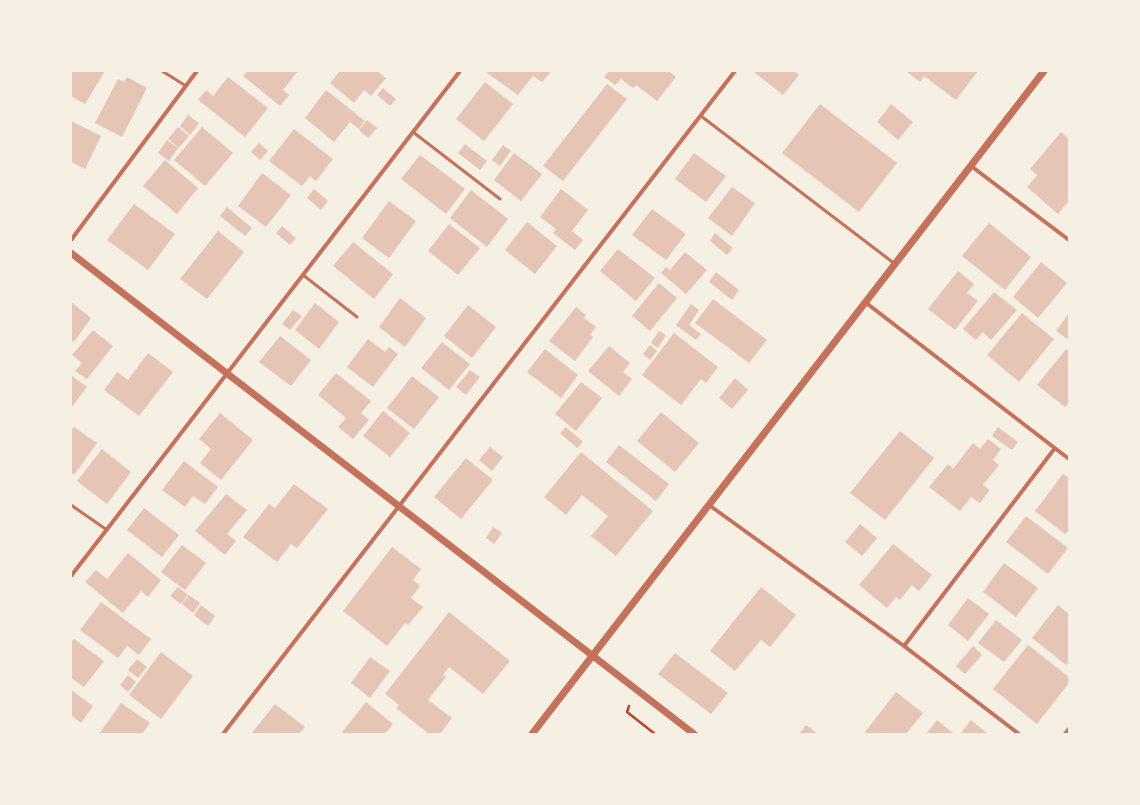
<!DOCTYPE html>
<style>
body{margin:0}
#map{position:relative;width:1140px;height:805px;overflow:hidden;background:#f6efe4;font-family:"Titillium Web",sans-serif}
canvas{display:block}
.frame{position:absolute;inset:0;border:72px solid #f6efe4;pointer-events:none}
</style>
<div id="map">
<canvas width="1140" height="805"></canvas>
<div class="frame"></div>
</div>
<script>
const context = document.querySelector('canvas').getContext('2d');
context.lineJoin = 'round';
function paint(path, color) {
  context.fillStyle = color;
  context.fill(path, 'evenodd');
}
function toPath(rows) {
  const path = new Path2D();
  for (const r of rows) {
    path.moveTo(r[0], r[1]);
    for (let i = 2; i < r.length; i += 2) path.lineTo(r[i], r[i + 1]);
  }
  return path;
}
function strokePath(path, color, width, dash) {
  context.strokeStyle = color;
  context.lineWidth = width;
  context.lineCap = dash ? 'butt' : 'round';
  context.setLineDash(dash || []);
  context.stroke(path);
}
const building = toPath([
 [71,71,105,71,85,104,71,96],
 [248,71,298,71,283,90,289,95,280,106,243,76],
 [340,71,377,71,386,78,371,96,364,90,354,103,330,83],
 [489,71,551,71,542,82,533,76,518,95,487,73],
 [609,71,669,71,676,77,657,101,636,85,633,88,621,79,615,85,604,77],
 [755,71,794,71,799,75,783,95,754,72],
 [906,71,978,71,956,100,924,76,920,82],
 [127,77,147,88,122,137,95,123,118,79,124,82],
 [228,77,268,108,245,137,198,100,206,90,213,96],
 [485,82,513,104,484,141,456,119],
 [607,84,627,99,563,181,543,166],
 [383,88,396,99,390,106,377,95],
 [326,90,365,121,359,129,350,122,334,142,305,118],
 [820,104,897,163,859,212,782,153],
 [891,104,913,122,898,140,877,122],
 [188,115,199,123,190,135,180,126],
 [367,120,377,128,368,138,359,130],
 [71,121,101,136,85,169,71,162],
 [178,127,189,136,179,148,168,139],
 [202,127,233,153,205,186,174,160],
 [294,129,333,159,316,181,310,176,302,186,269,161],
 [1061,132,1069,139,1069,201,1058,214,1027,187,1037,175,1030,169],
 [167,140,178,148,169,161,158,153],
 [259,143,268,151,260,160,251,152],
 [465,144,487,161,480,170,458,153],
 [503,145,511,151,500,166,492,160],
 [514,153,542,174,521,201,494,180],
 [694,153,726,176,706,202,675,179],
 [420,155,465,189,446,214,401,179],
 [165,160,198,188,177,214,143,186],
 [262,173,291,195,266,227,238,206],
 [732,187,755,203,732,236,708,218],
 [314,189,328,201,321,210,307,198],
 [561,189,588,210,572,231,583,240,575,250,553,233,556,229,540,217],
 [471,190,508,219,487,247,450,218],
 [389,201,416,221,389,258,362,238],
 [134,204,175,234,148,270,107,240],
 [227,207,252,228,245,236,220,216],
 [652,209,686,234,666,260,632,235],
 [527,222,557,246,535,274,505,250],
 [989,223,1031,257,1005,290,962,256],
 [449,224,480,248,458,275,428,251],
 [282,226,296,238,290,245,276,233],
 [218,231,244,252,207,299,180,279],
 [715,233,733,248,727,255,710,241],
 [353,242,393,274,374,299,333,266],
 [618,249,655,278,636,301,600,271],
 [685,252,707,270,686,294,661,273,666,267,670,270],
 [1041,262,1067,283,1038,318,1013,297],
 [958,271,974,284,967,293,978,301,955,330,928,309],
 [716,272,739,290,732,300,709,282],
 [659,283,677,298,650,331,632,316],
 [994,292,1017,310,991,340,983,332,976,340,963,329],
 [400,298,426,318,405,347,379,327],
 [713,299,767,340,749,363,695,323],
 [71,302,91,318,74,342,71,340],
 [315,303,339,322,319,349,295,330],
 [691,304,699,310,689,325,701,334,696,340,676,325],
 [468,305,496,327,472,358,444,336],
 [576,307,586,315,584,318,596,327,590,335,593,337,575,361,549,341],
 [293,310,302,316,290,330,282,324],
 [1022,313,1054,339,1019,382,987,355],
 [1069,313,1069,340,1056,331],
 [93,330,113,346,87,379,75,371,82,363,72,355],
 [659,331,666,335,658,348,651,343],
 [674,333,718,367,706,383,701,379,681,405,642,375],
 [280,336,311,360,291,386,259,362],
 [368,339,385,352,389,347,398,354,373,387,347,367],
 [442,342,470,364,449,390,421,368],
 [650,345,657,351,650,360,643,354],
 [609,346,630,363,623,372,632,379,619,396,588,371],
 [545,349,578,375,561,398,527,372],
 [1066,349,1069,351,1069,403,1065,407,1037,385],
 [148,353,173,372,139,416,104,390,117,372,128,380],
 [470,370,480,377,466,395,456,387],
 [336,373,371,401,361,413,369,420,353,439,338,427,346,418,318,395],
 [71,375,87,387,71,408],
 [412,376,439,397,414,429,387,408],
 [735,378,748,390,732,409,719,398],
 [581,382,602,398,576,431,555,414],
 [383,411,410,433,390,457,363,436],
 [661,412,699,443,675,472,637,441],
 [220,413,253,440,221,480,200,463,211,449,199,439],
 [74,427,97,443,74,475,71,472,71,431],
 [566,427,583,442,577,448,560,433],
 [998,427,1018,442,1012,450,992,436],
 [900,431,934,458,885,520,850,493],
 [988,439,1001,449,993,460,999,465,983,485,990,490,980,503,971,497,960,511,929,487,948,464,953,469,973,443,980,449],
 [619,445,669,484,656,501,606,462],
 [490,447,503,457,492,471,479,460],
 [102,449,131,472,107,504,77,481],
 [581,452,653,511,616,556,591,536,608,516,582,495,566,515,544,497],
 [466,458,493,480,461,519,434,497],
 [184,461,218,487,205,504,193,496,185,507,162,490],
 [1063,474,1069,478,1069,530,1065,534,1035,511],
 [294,484,328,509,297,548,291,544,277,562,243,537,269,504,275,508],
 [226,494,247,510,227,534,236,541,225,555,195,531],
 [144,508,179,535,162,557,127,530],
 [1026,516,1068,548,1048,574,1006,542],
 [860,524,877,538,862,556,845,542],
 [493,527,502,533,494,544,486,538],
 [893,544,932,575,919,591,912,585,900,600,896,597,887,608,859,585],
 [182,545,206,563,185,590,161,572],
 [392,547,421,569,413,580,420,586,411,598,423,607,408,625,405,623,387,646,343,611],
 [128,553,161,580,148,597,141,591,123,613,85,582,96,570,107,579],
 [1004,563,1038,588,1016,617,983,592],
 [178,587,188,595,181,604,170,596],
 [761,587,796,615,770,647,761,640,735,671,710,651],
 [189,595,200,603,193,613,182,604],
 [968,598,989,614,968,641,948,625],
 [101,602,151,639,139,655,127,646,118,658,80,630],
 [201,605,215,616,208,626,194,615],
 [1058,605,1069,614,1069,661,1066,665,1032,638],
 [449,612,510,661,483,694,449,667,443,675,446,677,428,700,452,718,440,734,429,734,396,708,399,705,385,694],
 [996,620,1022,640,1004,662,978,643],
 [74,639,104,661,84,687,71,678,71,642],
 [1028,645,1069,677,1069,683,1037,724,993,689],
 [973,646,982,655,965,674,956,666],
 [161,652,193,676,161,719,129,695],
 [675,653,728,693,711,714,658,674],
 [370,657,390,671,370,698,351,683],
 [137,659,147,667,138,678,128,670],
 [128,675,136,682,128,692,120,685],
 [71,690,93,706,81,723,71,715],
 [896,692,923,713,906,734,868,734,865,732],
 [366,702,393,724,385,734,344,734,342,732],
 [121,703,150,723,142,734,99,734],
 [275,704,305,727,299,734,251,734],
 [937,720,953,733,952,734,926,734],
 [971,720,988,734,960,734],
 [806,725,818,734,799,734]
]);
const path = toPath([
 [629,706,627,712,655,734]
]);
const service = toPath([
 [162,71,186,86],
 [701,116,895,264],
 [413,132,500,199],
 [303,275,357,317],
 [71,505,107,530]
]);
const minor = toPath([
 [971,166,1069,240],
 [71,240,197,71],
 [865,302,1069,459],
 [709,505,904,646,1019,734],
 [71,576,460,71],
 [904,646,1055,448],
 [223,734,735,71],
 [1065,734,1069,729]
]);
const tertiary = toPath([
 [71,253,694,734],
 [532,734,1044,71]
]);
paint(building, '#e6c5b7');
strokePath(path, '#b5482f', 2.5);
strokePath(service, '#c5725c', 3);
strokePath(minor, '#c5725c', 4);
strokePath(tertiary, '#c5725c', 7);
</script>
